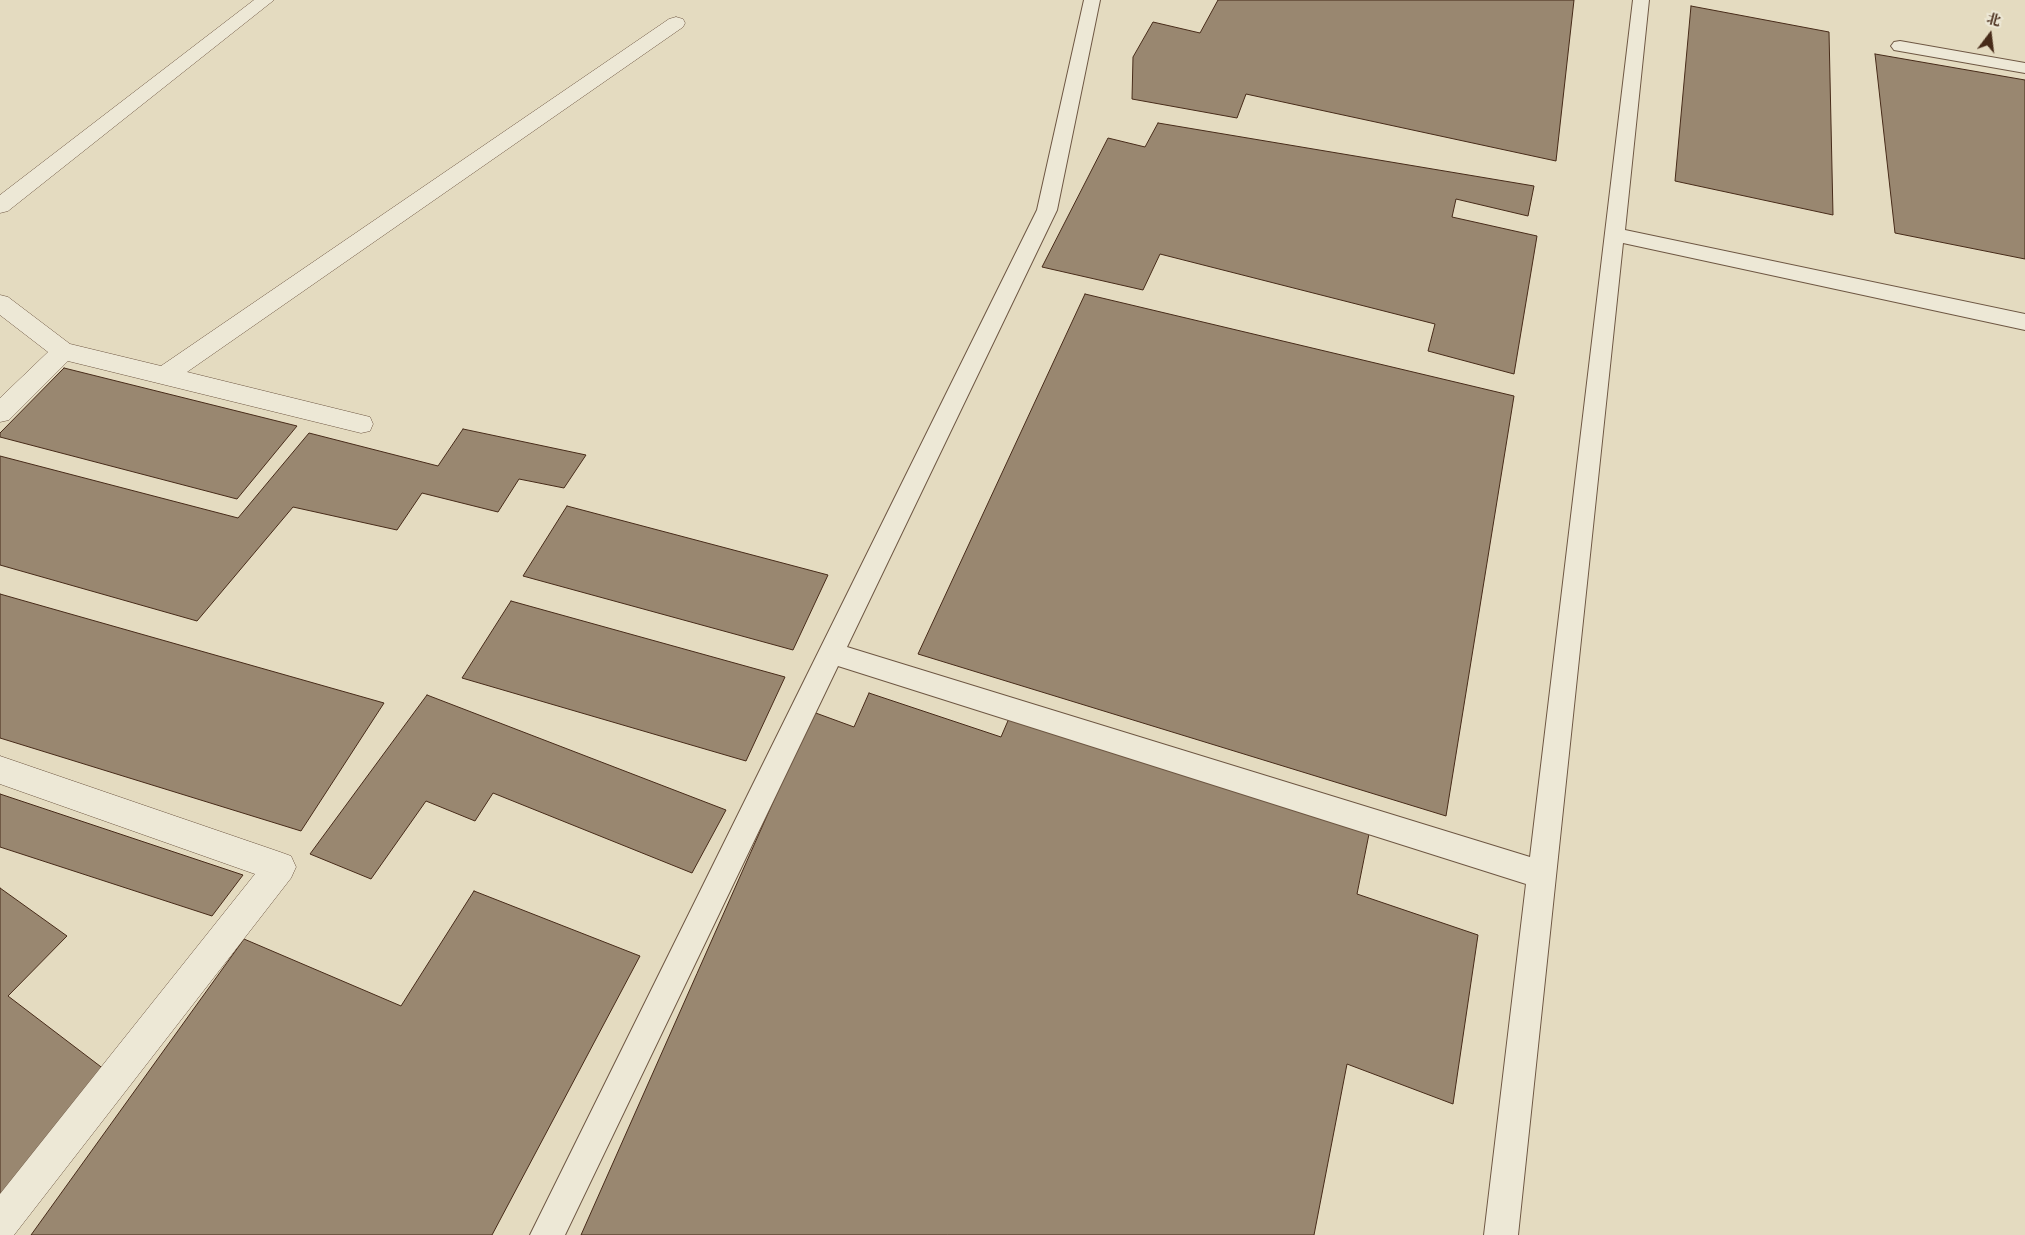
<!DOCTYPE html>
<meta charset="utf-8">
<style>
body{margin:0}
#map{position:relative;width:2025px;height:1235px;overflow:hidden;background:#e4dbc0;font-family:"IM FELL English","Noto Serif SC",serif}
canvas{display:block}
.north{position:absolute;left:1965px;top:10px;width:50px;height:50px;-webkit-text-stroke:4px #ede8d6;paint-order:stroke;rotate:15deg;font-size:14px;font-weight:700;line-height:20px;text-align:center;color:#472b19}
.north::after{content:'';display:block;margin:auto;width:18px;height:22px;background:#472b19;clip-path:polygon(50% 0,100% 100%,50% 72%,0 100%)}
</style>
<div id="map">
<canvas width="2025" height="1235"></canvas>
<div class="north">北</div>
</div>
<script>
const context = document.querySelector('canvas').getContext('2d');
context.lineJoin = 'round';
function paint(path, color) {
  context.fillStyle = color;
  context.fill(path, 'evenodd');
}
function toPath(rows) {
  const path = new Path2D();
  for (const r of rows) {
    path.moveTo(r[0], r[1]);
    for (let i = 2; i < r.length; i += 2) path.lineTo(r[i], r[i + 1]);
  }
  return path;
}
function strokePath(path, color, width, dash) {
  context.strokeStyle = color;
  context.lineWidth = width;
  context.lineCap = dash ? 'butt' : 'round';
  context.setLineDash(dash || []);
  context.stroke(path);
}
const building = toPath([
 [1218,0,1574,0,1556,161,1246,94,1237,118,1132,99,1133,57,1153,22,1200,33,1218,0],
 [1691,6,1829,32,1833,215,1675,181,1691,6],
 [1875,54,2025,80,2025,259,1895,233,1875,54],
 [1158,123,1534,186,1528,216,1456,199,1452,217,1537,236,1514,374,1428,351,1435,324,1160,254,1143,290,1042,267,1108,138,1145,147,1158,123],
 [1085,294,1514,396,1446,816,918,654,1085,294],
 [64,368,297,426,237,499,0,437,0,433,64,368],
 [463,429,586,455,564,488,519,479,498,512,422,493,397,530,293,507,197,621,0,565,0,456,238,518,309,433,438,466,463,429],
 [567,506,828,575,793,650,523,576,567,506],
 [0,594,384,703,301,831,0,738,0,594],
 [511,601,785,677,746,761,462,678,511,601],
 [869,693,1001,737,1010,716,1369,834,1357,894,1478,935,1453,1104,1347,1064,1314,1235,581,1235,813,712,854,727,869,693],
 [427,695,726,810,692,873,493,793,475,821,426,801,371,879,310,854,427,695],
 [0,794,243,875,212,916,0,847,0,794],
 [0,888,67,936,8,996,113,1076,0,1202,0,888],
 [474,891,640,956,492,1235,31,1235,244,939,401,1006,474,891]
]);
const service = toPath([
 [1084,0,1100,0,1057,210,847,647,1530,857,1633,0,1649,0,1625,230,2025,314,2025,330,1623,243,1518,1235,1484,1235,1526,884,838,666,565,1235,530,1235,1037,210,1084,0],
 [1900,41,2025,63,2025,73,1894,50,1891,46,1894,42,1900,41]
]);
const minor = toPath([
 [254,0,274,0,8,211,0,213,0,195,254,0],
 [676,17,683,19,685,23,683,27,187,372,370,417,373,424,370,431,361,433,68,361,9,420,0,422,0,398,48,352,0,315,0,295,8,297,70,344,161,366,669,19,676,17],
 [0,756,280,852,291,856,296,867,291,878,14,1235,0,1235,0,1194,255,874,0,784,0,756]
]);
paint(building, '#998770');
strokePath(building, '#472b19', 1);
strokePath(service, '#6e5743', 2);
strokePath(minor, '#6e5743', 1);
paint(service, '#ede8d6');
paint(minor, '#ede8d6');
</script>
